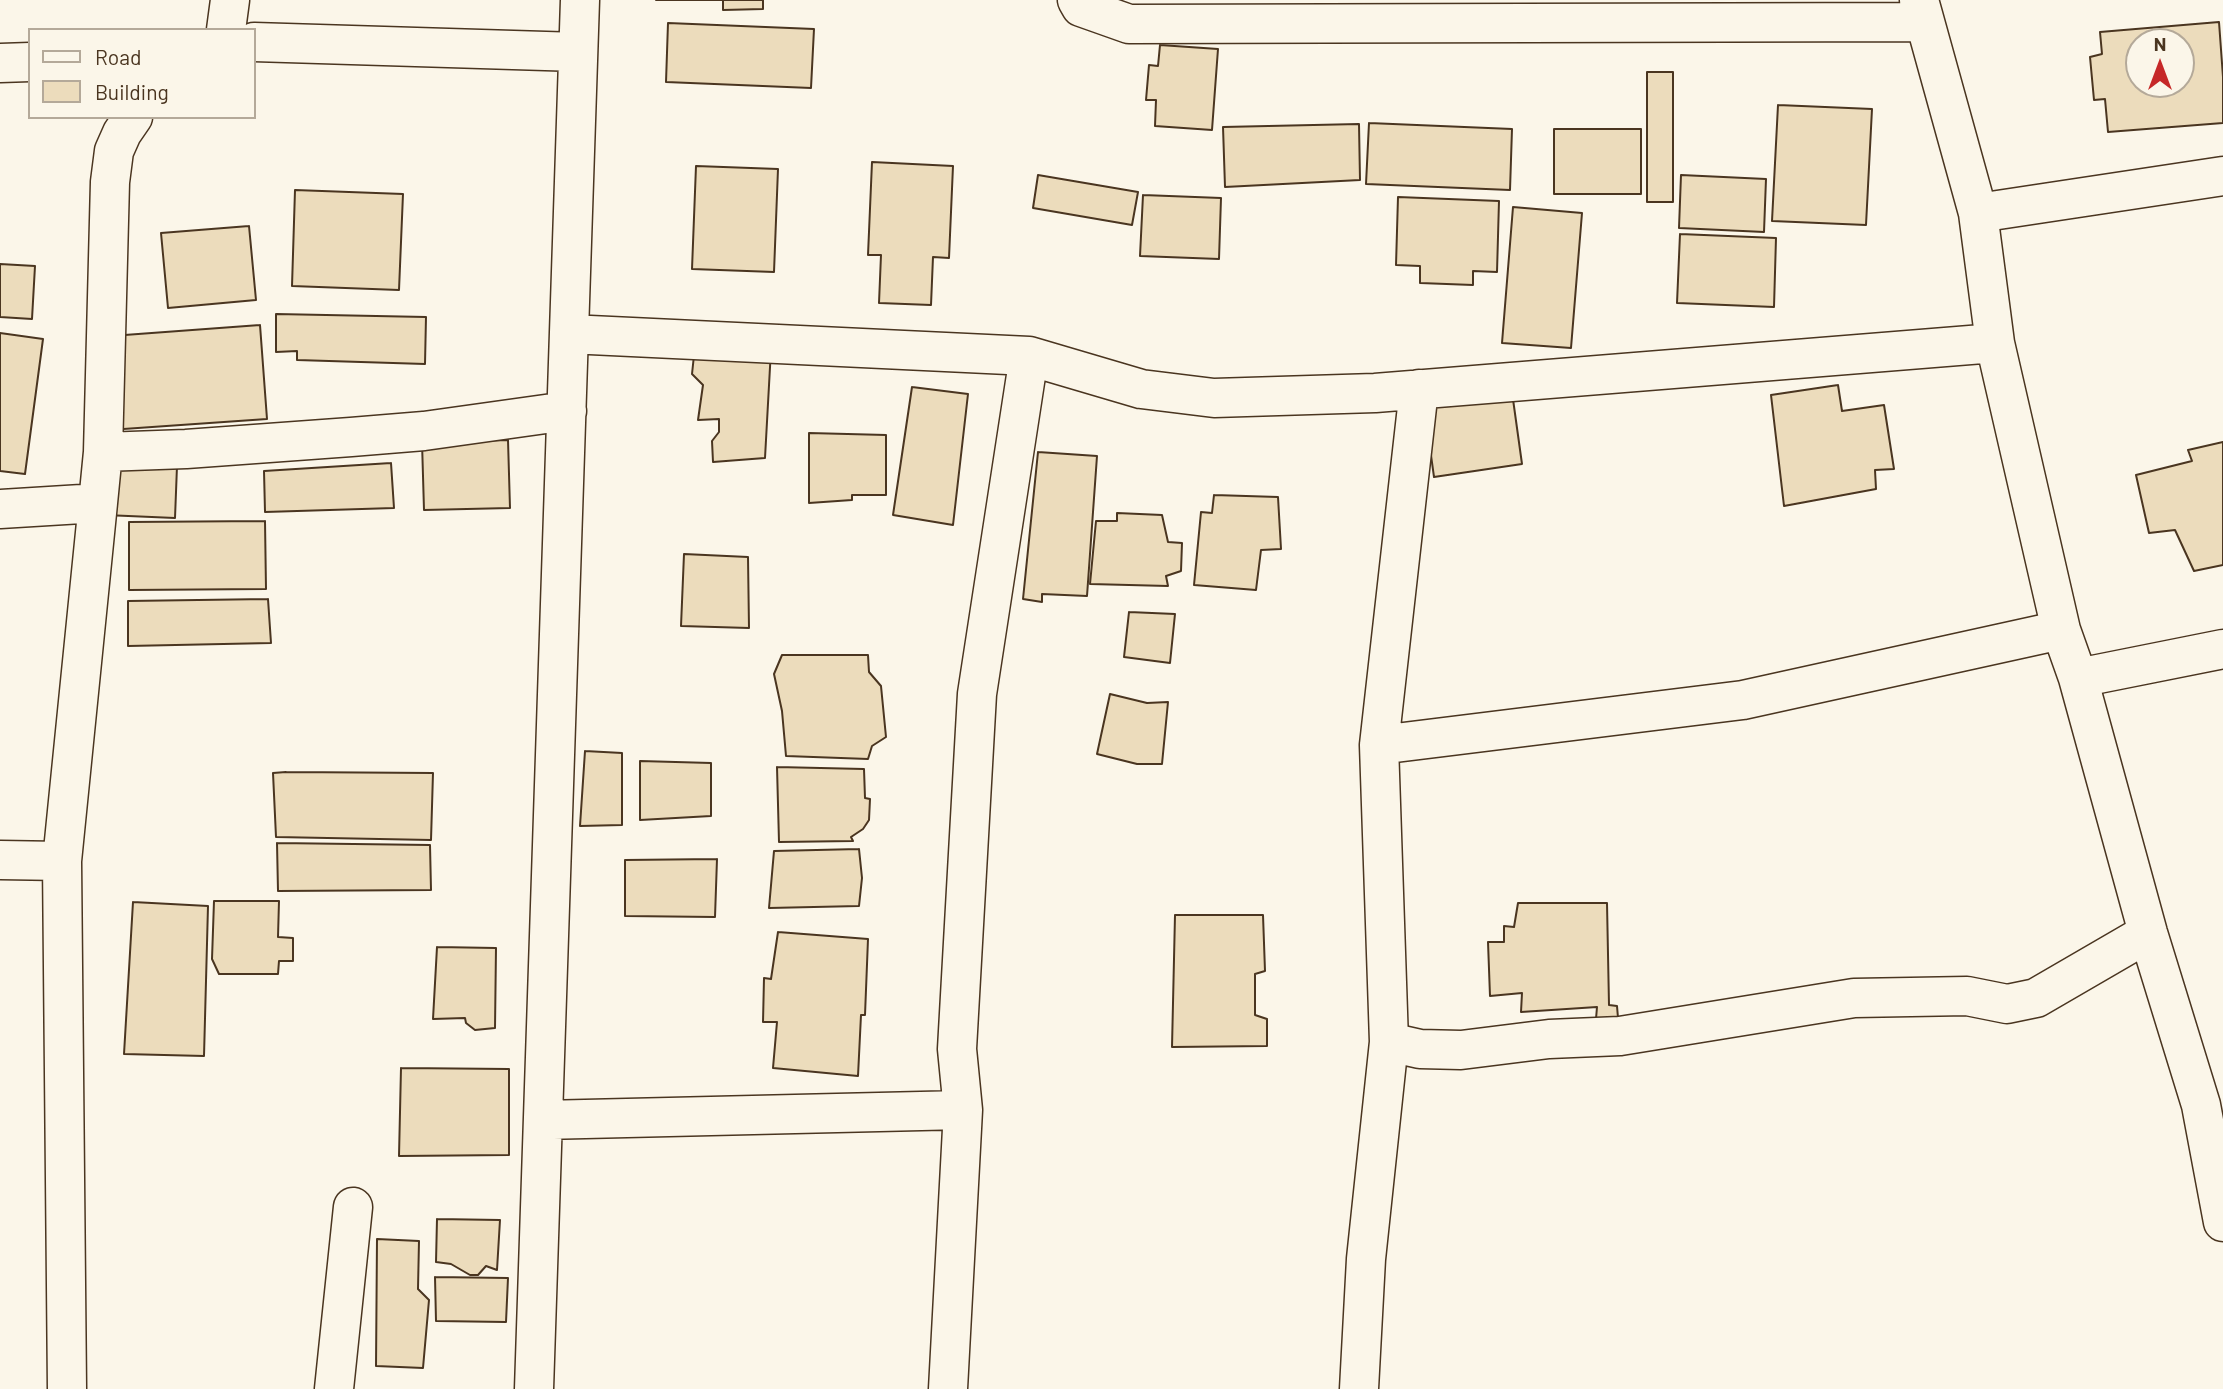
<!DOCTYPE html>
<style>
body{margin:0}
#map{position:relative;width:2223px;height:1389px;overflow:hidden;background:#fbf6e9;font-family:Barlow,sans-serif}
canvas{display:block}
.legend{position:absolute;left:28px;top:28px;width:228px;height:91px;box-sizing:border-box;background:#fbf6e9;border:2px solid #b4a999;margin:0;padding:9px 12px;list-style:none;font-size:21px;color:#4a3520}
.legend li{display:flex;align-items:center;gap:14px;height:35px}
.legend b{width:35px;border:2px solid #b4a999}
.north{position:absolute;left:2125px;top:28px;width:70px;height:70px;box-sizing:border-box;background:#fbf6e9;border:2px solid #b4a999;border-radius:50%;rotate:0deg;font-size:19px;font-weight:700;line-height:28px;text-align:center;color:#4a3520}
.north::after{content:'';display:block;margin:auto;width:24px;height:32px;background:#c62828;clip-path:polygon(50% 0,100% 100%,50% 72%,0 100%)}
</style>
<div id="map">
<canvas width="2223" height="1389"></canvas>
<ul class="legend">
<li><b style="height:9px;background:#fbf6e9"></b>Road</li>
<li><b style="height:19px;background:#ecdcbc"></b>Building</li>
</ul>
<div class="north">N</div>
</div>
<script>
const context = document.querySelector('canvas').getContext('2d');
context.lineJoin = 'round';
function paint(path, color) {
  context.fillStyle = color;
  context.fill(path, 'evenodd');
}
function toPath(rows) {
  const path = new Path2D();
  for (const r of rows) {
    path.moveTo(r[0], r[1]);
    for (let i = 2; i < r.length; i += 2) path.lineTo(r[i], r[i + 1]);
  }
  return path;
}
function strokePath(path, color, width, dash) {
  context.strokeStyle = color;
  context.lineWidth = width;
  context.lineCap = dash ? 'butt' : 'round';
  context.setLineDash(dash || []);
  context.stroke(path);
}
const building = toPath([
 [656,0,763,0,763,9,723,10,723,0,656,0],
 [2219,22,2223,77,2223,123,2108,132,2105,99,2094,100,2090,57,2102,54,2100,32,2219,22],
 [2139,42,2181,42,2181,84,2139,84,2139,42],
 [668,23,814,29,811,88,666,82,668,23],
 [1160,45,1218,49,1212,130,1155,126,1156,100,1146,100,1149,65,1158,66,1160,45],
 [1647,72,1673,72,1673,202,1647,202,1647,72],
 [1778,105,1872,109,1866,225,1772,221,1778,105],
 [1369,123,1512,129,1510,190,1366,184,1369,123],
 [1359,124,1360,180,1225,187,1223,127,1359,124],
 [1554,129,1641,129,1641,194,1554,194,1554,129],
 [872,162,953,166,949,258,933,257,931,305,879,303,881,255,868,255,872,162],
 [696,166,778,169,774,272,692,269,696,166],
 [1038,175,1138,192,1132,225,1033,208,1038,175],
 [1681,175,1766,179,1764,232,1679,228,1681,175],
 [295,190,403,194,399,290,292,286,295,190],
 [1143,195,1221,198,1219,259,1140,256,1143,195],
 [1398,197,1499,201,1497,272,1473,271,1473,285,1420,283,1420,266,1396,265,1398,197],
 [1513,207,1582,213,1571,348,1502,343,1513,207],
 [249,226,256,300,168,308,161,233,249,226],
 [1680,234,1776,238,1774,307,1677,303,1680,234],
 [0,264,35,266,32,319,0,317,0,264],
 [276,314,426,317,425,364,297,360,297,351,276,352,276,314],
 [260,325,267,419,109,430,111,336,260,325],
 [0,333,43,339,25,474,0,471,0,333],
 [695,346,771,349,765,458,713,462,712,441,719,432,719,419,698,420,703,385,692,374,695,346],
 [1838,385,1842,411,1884,405,1894,469,1875,470,1876,489,1784,506,1771,395,1838,385],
 [912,387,968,394,953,525,893,515,912,387],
 [1512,392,1522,464,1434,477,1424,405,1512,392],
 [809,433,886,435,886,495,852,495,852,500,809,503,809,433],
 [508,440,510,508,424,510,422,442,508,440],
 [2223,442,2223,565,2194,571,2175,530,2149,533,2136,475,2192,461,2188,450,2223,442],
 [1038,452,1097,456,1087,596,1042,594,1042,602,1023,599,1038,452],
 [107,462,177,466,175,518,105,515,107,462],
 [391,463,394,508,265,512,264,471,391,463],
 [1214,495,1278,497,1281,549,1261,550,1256,590,1194,585,1201,512,1212,513,1214,495],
 [1117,513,1162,515,1168,542,1182,543,1181,571,1166,576,1168,586,1090,584,1096,521,1117,521,1117,513],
 [265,521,266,589,129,590,129,522,265,521],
 [684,554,748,557,749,628,681,626,684,554],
 [268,599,271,643,128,646,128,601,268,599],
 [1129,612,1175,614,1170,663,1124,657,1129,612],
 [782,655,868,655,869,672,881,686,886,737,872,746,868,759,786,756,782,711,774,674,782,655],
 [1110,694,1147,703,1168,702,1162,764,1137,764,1097,754,1110,694],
 [585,751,622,753,622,825,580,826,585,751],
 [640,761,711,763,711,816,640,820,640,761],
 [777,767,864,769,865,798,870,799,869,820,863,829,851,837,853,841,779,842,777,767],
 [286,772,433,773,431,840,276,837,273,773,286,772],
 [277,843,430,845,431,890,278,891,277,843],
 [859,849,862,878,859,906,769,908,774,851,859,849],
 [717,859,715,917,625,916,625,860,717,859],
 [214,901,279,901,278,937,293,938,293,961,279,961,278,974,219,974,212,959,214,901],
 [133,902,208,906,204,1056,124,1054,133,902],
 [1518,903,1607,903,1609,1005,1617,1006,1618,1018,1596,1019,1597,1007,1521,1012,1522,993,1490,996,1488,942,1504,942,1504,926,1514,927,1518,903],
 [1175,915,1263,915,1265,971,1255,974,1255,1015,1267,1019,1267,1046,1172,1047,1175,915],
 [778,932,868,939,865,1015,861,1015,858,1076,773,1068,777,1022,763,1022,764,978,771,979,778,932],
 [437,947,496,948,495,1028,475,1030,466,1023,465,1018,433,1019,437,947],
 [401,1068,509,1069,509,1155,399,1156,401,1068],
 [437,1219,500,1220,497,1270,486,1266,478,1275,470,1275,451,1264,436,1262,437,1219],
 [377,1239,419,1241,418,1289,429,1300,423,1368,376,1366,377,1239],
 [435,1277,508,1278,506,1322,436,1321,435,1277]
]);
const minor = toPath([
 [1077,0,1081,7,1129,24,1925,22],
 [1919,0,1978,213,1995,343,2061,630,2078,678,2148,933,2201,1105,2223,1222],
 [226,30,230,0],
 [254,42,578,52],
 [0,63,30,62],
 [1978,213,2223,176],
 [569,334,1029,356,1141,389,1214,398,1375,393,1995,343],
 [103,452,110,182,114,151,122,133,133,117],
 [0,509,98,503,103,452,186,449,351,437,424,431,567,411],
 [2078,678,2223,649],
 [1379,745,1419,389],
 [0,860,62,861],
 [1389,1042,1420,1049,1461,1050,1549,1039,1620,1036,1854,998,1967,996,2007,1004,2036,998,2148,933],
 [543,1120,963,1110],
 [67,1389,62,861,98,503],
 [334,1389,353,1207],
 [534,1389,580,0],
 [948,1389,963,1110,957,1049,977,694,1029,356],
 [1359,1389,1366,1259,1389,1042,1379,745,1743,700,2061,630]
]);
paint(building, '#ecdcbc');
strokePath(building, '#4a3520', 2);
strokePath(minor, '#4a3520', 41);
strokePath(minor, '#fbf6e9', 38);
</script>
